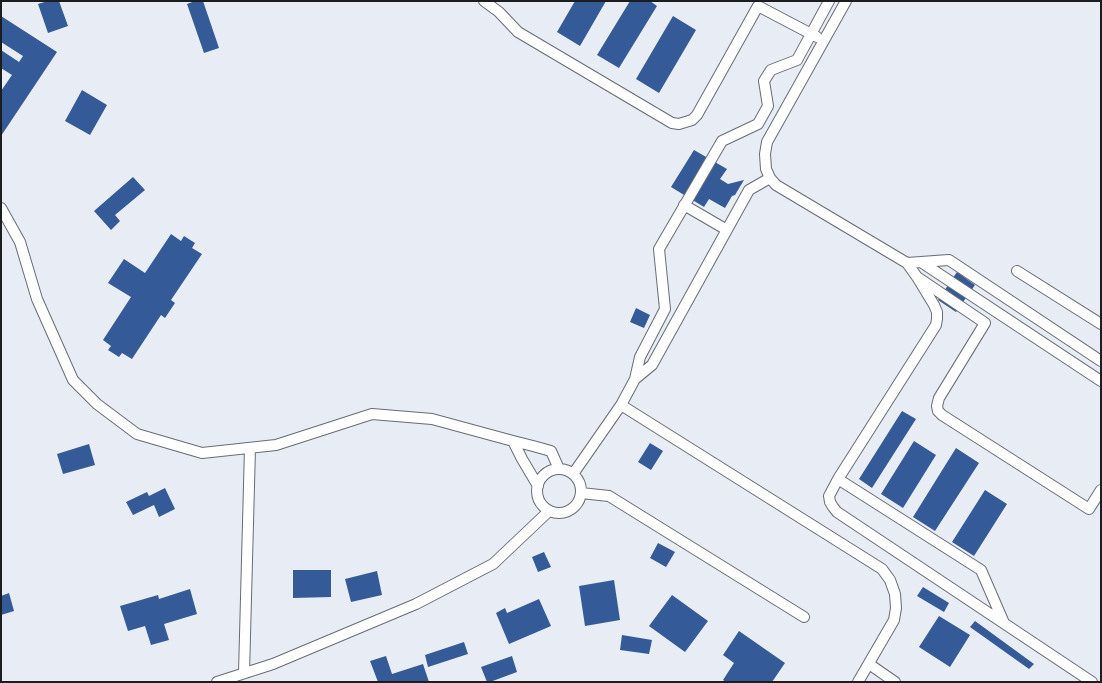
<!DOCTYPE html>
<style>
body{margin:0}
#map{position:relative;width:1102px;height:683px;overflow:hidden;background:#e7ecf5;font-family:Mulish,sans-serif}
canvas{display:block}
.frame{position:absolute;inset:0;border:2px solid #1c1d20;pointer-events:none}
</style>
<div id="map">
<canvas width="1102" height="683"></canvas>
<div class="frame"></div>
</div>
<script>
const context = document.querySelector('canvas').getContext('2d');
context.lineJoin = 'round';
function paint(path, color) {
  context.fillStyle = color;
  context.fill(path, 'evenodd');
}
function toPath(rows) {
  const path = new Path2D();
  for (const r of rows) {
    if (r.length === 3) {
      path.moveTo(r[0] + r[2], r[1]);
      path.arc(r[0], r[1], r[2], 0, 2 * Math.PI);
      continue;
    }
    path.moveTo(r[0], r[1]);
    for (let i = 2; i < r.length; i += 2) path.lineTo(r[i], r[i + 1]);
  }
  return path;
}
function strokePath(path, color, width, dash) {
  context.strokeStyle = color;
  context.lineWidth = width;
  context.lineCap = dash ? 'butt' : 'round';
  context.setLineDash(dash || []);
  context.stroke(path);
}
const building = toPath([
 [48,1,59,1,68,26,48,33,38,4],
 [195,1,203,1,219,48,204,53,187,4],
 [575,1,606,1,580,46,557,32],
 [630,1,650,1,657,6,619,68,597,55],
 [1,16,57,52,1,136,1,91,12,75,1,68,1,50,19,62,23,56,1,42],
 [673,16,696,30,659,93,636,79],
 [82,90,107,105,90,135,65,121],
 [694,150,727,169,720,179,728,184,744,180,735,195,732,196,725,208,709,199,704,207,671,187],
 [133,177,145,190,115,215,120,221,111,230,94,211],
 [171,234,181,241,184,236,195,243,192,248,202,254,171,300,175,303,165,318,161,315,132,359,122,353,119,357,108,350,111,346,103,340,131,297,108,283,124,259,145,273],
 [957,272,975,285,956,312,938,300],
 [636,308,650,315,644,328,630,322],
 [902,411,916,419,872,488,859,479],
 [914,441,936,455,903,508,881,494],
 [650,443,663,451,651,470,638,462],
 [89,444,95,465,63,474,57,454],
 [956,448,979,463,935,531,913,517],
 [165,488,175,509,159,517,154,505,133,515,126,502,147,492,149,496],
 [985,490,1007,504,974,556,952,542],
 [658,543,675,552,666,567,650,558],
 [544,552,551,567,538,572,532,557],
 [293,570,331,570,331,597,293,598],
 [377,571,382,595,351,602,345,579],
 [614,580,620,620,585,626,579,586],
 [923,587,949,603,944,612,917,596],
 [190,589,197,614,164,624,169,640,151,645,145,626,128,631,120,606,158,595,159,599],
 [9,593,14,611,1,615,1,596],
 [672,595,708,621,685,652,649,626],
 [539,599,551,626,509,644,496,613,505,608,507,613],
 [939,616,970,635,950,667,919,647],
 [975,621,1034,664,1029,669,970,627],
 [739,631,785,663,772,682,726,682,723,680,734,663,723,655],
 [622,635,652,640,649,654,620,650],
 [464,642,468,654,428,667,425,655],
 [386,656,392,674,423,664,429,682,378,682,370,661],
 [512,656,517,672,490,682,487,682,481,667]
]);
const service = toPath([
 [484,1,499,12,518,32,672,123,679,124,692,120,697,115,758,6,817,37],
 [846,1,767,142,765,154,766,169,770,178,776,185,907,263,949,260,1101,361],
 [684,205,727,230],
 [1,208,20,242,37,299,73,380,97,404,137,434,202,453,276,445,372,414,432,419,513,441,533,446,551,451,559,469],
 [921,262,1101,381],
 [907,263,917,277,985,323,939,398,937,406,938,411,942,415,1089,509,1101,490],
 [1017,271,1101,324],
 [917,277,934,305,937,312,937,319,936,325,838,479,981,570,1004,623],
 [635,379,652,365,749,190,770,178],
 [621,405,882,569,890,580,895,594,896,608,894,620,858,682],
 [513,441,522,459,538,486],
 [559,491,22],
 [573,474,621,405,635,379,640,357,665,309,659,249,722,141,758,124,768,106,764,81,771,70,797,60,829,1],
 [838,479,829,496,830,502,833,507,837,512,1092,682],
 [581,493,609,496,804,617],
 [869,664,895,682],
 [244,673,250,448],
 [217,682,273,664,416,604,493,564,549,511]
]);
paint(building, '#355a98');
strokePath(service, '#686c74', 12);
strokePath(service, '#fff', 10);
</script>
